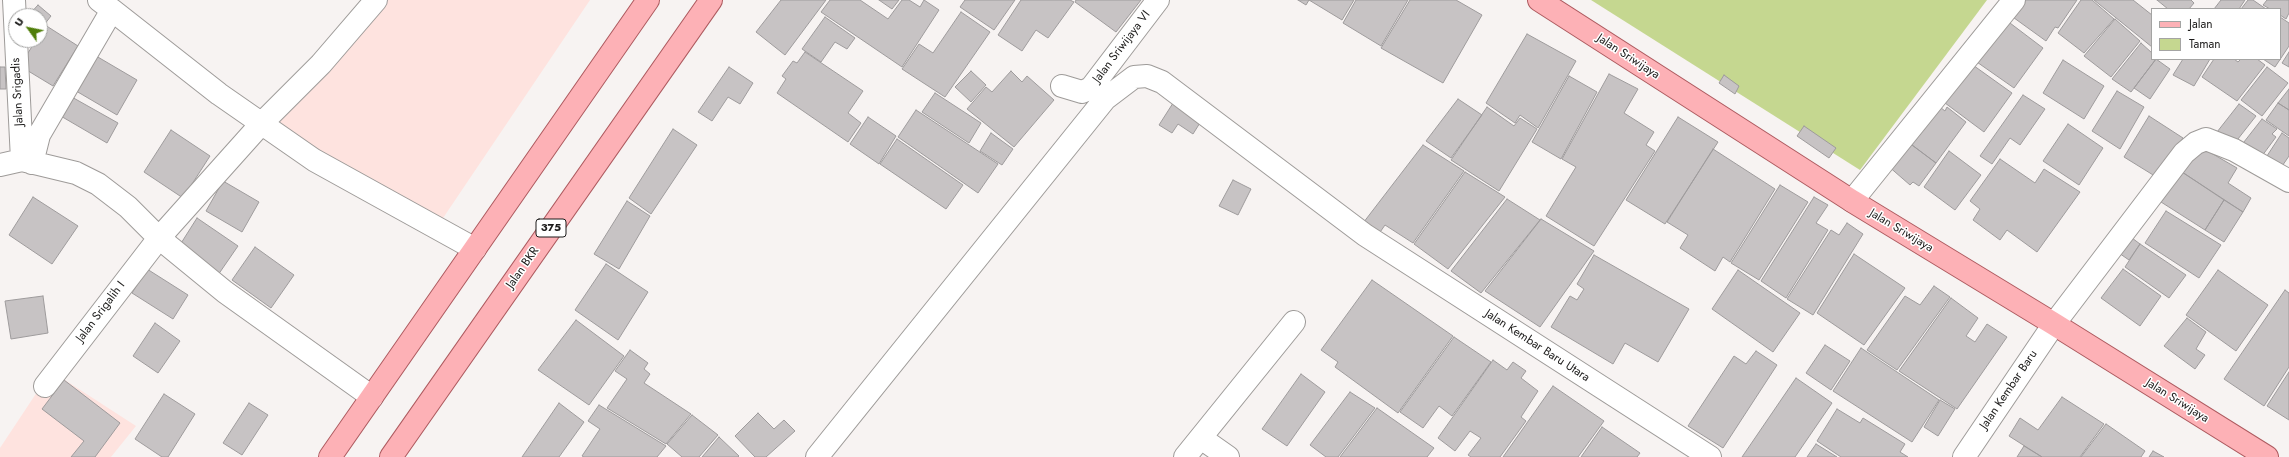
<!DOCTYPE html>
<style>
body{margin:0}
#map{position:relative;width:2289px;height:457px;overflow:hidden;background:#f7f3f2;font-family:Jost,sans-serif}
canvas{display:block}
.legend{position:absolute;left:2151px;top:8px;width:130px;height:52px;box-sizing:border-box;background:#fff;border:1px solid #a4a4a3;margin:0;padding:5px 7px;list-style:none;font-size:12px;color:#1c1b1a}
.legend li{display:flex;align-items:center;gap:8px;height:20px}
.legend b{width:20px;border:1px solid #a4a4a3}
.north{position:absolute;left:8px;top:8px;width:40px;height:40px;box-sizing:border-box;background:#fff;border:1px solid #a4a4a3;border-radius:50%;rotate:303deg;font-size:11px;font-weight:700;line-height:16px;text-align:center;color:#1c1b1a}
.north::after{content:'';display:block;margin:auto;width:14px;height:18px;background:#507e09;clip-path:polygon(50% 0,100% 100%,50% 72%,0 100%)}
</style>
<div id="map">
<canvas width="2289" height="457"></canvas>
<ul class="legend">
<li><b style="height:5px;background:#fdb1b6"></b>Jalan</li>
<li><b style="height:11px;background:#c5d790"></b>Taman</li>
</ul>
<div class="north">U</div>
</div>
<script>
const context = document.querySelector('canvas').getContext('2d');
context.lineJoin = 'round';
function paint(path, color) {
  context.fillStyle = color;
  context.fill(path, 'evenodd');
}
function toPath(rows) {
  const path = new Path2D();
  for (const r of rows) {
    path.moveTo(r[0], r[1]);
    for (let i = 2; i < r.length; i += 2) path.lineTo(r[i], r[i + 1]);
  }
  return path;
}
function strokePath(path, color, width, dash) {
  context.strokeStyle = color;
  context.lineWidth = width;
  context.lineCap = dash ? 'butt' : 'round';
  context.setLineDash(dash || []);
  context.stroke(path);
}
function drawText(font, color, halo, rows, align = 'center') {
  context.font = font + ' Jost,sans-serif';
  context.lineWidth = 3;
  context.setLineDash([]);
  context.textBaseline = 'middle';
  context.strokeStyle = halo;
  context.fillStyle = color;
  for (const [text, x, y, turn = 0] of rows) {
    context.save();
    context.translate(x, y);
    context.rotate((+turn || 0) * Math.PI / 180);
    context.textAlign = isNaN(turn) ? turn : align;
    if (halo) context.strokeText(text, 0, 0);
    context.fillText(text, 0, 0);
    context.restore();
  }
}
const commercial = toPath([
 [367,0,590,0,437,227,263,117],
 [51,371,136,426,111,457,0,457,0,448]
]);
const green = toPath([
 [1591,0,1987,0,1860,170]
]);
const building = toPath([
 [781,0,826,0,785,55,756,32,781,0],
 [830,0,860,0,888,19,902,0,909,0,920,7,924,0,939,10,902,67,821,12,830,0],
 [879,0,899,0,892,9,879,0],
 [965,0,1015,0,994,30,960,7,965,0],
 [1021,0,1070,0,1074,2,1048,38,1036,30,1022,51,998,35,1021,0],
 [1076,0,1141,0,1116,32,1075,2,1076,0],
 [1298,0,1354,0,1342,20,1309,0,1306,5,1298,0],
 [1356,0,1408,0,1381,46,1343,23,1356,0],
 [1410,0,1456,0,1482,15,1443,83,1381,48,1410,0],
 [2021,0,2077,0,2058,28,2055,27,2046,41,2010,15,2021,0],
 [2081,0,2092,0,2114,19,2084,53,2058,33,2081,0],
 [2094,0,2133,0,2152,15,2152,47,2094,0],
 [2157,0,2191,0,2194,3,2189,9,2168,9,2157,0],
 [2221,0,2245,0,2239,9,2214,9,2221,0],
 [2248,0,2253,0,2266,9,2241,9,2248,0],
 [2267,0,2289,0,2289,13,2286,19,2280,15,2280,9,2270,9,2263,5,2267,0],
 [38,5,51,16,40,30,40,16,28,16,38,5],
 [961,12,990,32,945,97,902,69,919,44,933,53,961,12],
 [825,17,855,38,847,49,835,42,821,62,802,49,825,17],
 [2280,17,2289,23,2289,46,2275,67,2263,59,2280,59,2280,17],
 [2115,19,2140,41,2111,77,2084,56,2115,19],
 [2006,20,2043,48,2014,88,1974,60,2006,20],
 [45,25,78,46,53,86,20,66,36,40,40,40,40,34,45,25],
 [1527,34,1576,61,1538,128,1520,115,1515,123,1486,103,1527,34],
 [2141,43,2152,53,2152,59,2156,59,2131,92,2112,79,2141,43],
 [805,52,863,91,848,113,861,123,848,142,777,93,786,79,782,76,793,61,797,63,805,52],
 [2289,52,2289,67,2282,63,2289,52],
 [91,53,137,80,117,115,71,88,91,53],
 [2156,59,2170,69,2150,99,2134,88,2156,59],
 [2183,59,2210,59,2194,86,2173,75,2183,59],
 [2214,59,2234,59,2238,62,2241,59,2257,59,2265,65,2237,101,2202,77,2214,59],
 [2063,60,2104,86,2084,119,2043,93,2063,60],
 [1970,63,2012,93,1984,132,1941,100,1970,63],
 [0,67,5,67,6,89,0,89,0,67],
 [729,67,753,83,740,104,728,97,712,121,698,112,729,67],
 [2267,67,2288,83,2262,116,2241,100,2267,67],
 [971,71,986,85,971,102,955,87,971,71],
 [1011,71,1022,82,1027,76,1054,100,1014,147,967,109,986,87,992,92,1011,71],
 [1609,74,1638,89,1624,113,1654,132,1646,145,1655,151,1594,246,1546,216,1576,167,1562,159,1609,74],
 [1724,75,1739,86,1735,94,1719,83,1724,75],
 [1569,76,1597,92,1561,159,1532,142,1569,76],
 [2289,89,2289,110,2278,103,2289,89],
 [2117,91,2144,107,2120,149,2092,131,2117,91],
 [935,93,981,123,969,143,922,112,935,93],
 [2023,95,2045,109,2020,145,2010,138,1992,164,1980,156,2023,95],
 [70,96,118,123,107,143,59,115,70,96],
 [1458,99,1482,115,1451,158,1426,141,1458,99],
 [1175,100,1203,118,1193,134,1178,124,1172,133,1159,125,1175,100],
 [2278,103,2289,110,2289,136,2266,120,2278,103],
 [1936,104,1945,111,1947,107,1966,122,1936,163,1908,142,1936,104],
 [2239,104,2256,116,2234,144,2217,132,2239,104],
 [1487,107,1514,126,1520,118,1537,129,1499,191,1451,160,1487,107],
 [916,110,998,164,978,193,898,137,916,110],
 [2149,116,2183,138,2158,178,2124,157,2149,116],
 [868,117,896,136,879,164,850,144,868,117],
 [1678,117,1718,142,1665,224,1626,200,1678,117],
 [2262,119,2277,129,2272,134,2276,137,2259,160,2240,147,2262,119],
 [2068,124,2103,148,2079,185,2043,161,2068,124],
 [1804,126,1836,148,1829,158,1797,136,1804,126],
 [673,129,697,145,651,214,629,198,673,129],
 [171,130,210,156,183,198,144,172,171,130],
 [991,133,1013,149,1002,165,980,151,991,133],
 [2282,133,2289,138,2289,156,2278,172,2263,162,2282,133],
 [897,139,963,185,946,209,880,164,897,139],
 [1908,142,1936,163,1919,186,1913,182,1910,185,1887,165,1908,142],
 [1423,145,1464,171,1413,243,1385,225,1376,238,1360,227,1423,145],
 [2199,146,2237,168,2228,183,2251,198,2243,212,2182,172,2199,146],
 [1713,149,1775,189,1730,262,1723,257,1715,271,1680,248,1688,235,1667,222,1713,149],
 [1949,151,1981,175,1955,210,1924,187,1949,151],
 [2000,159,2035,183,2044,169,2080,192,2037,252,2007,230,2000,240,1973,220,1980,209,1970,201,2000,159],
 [1465,172,1505,197,1448,269,1414,244,1465,172],
 [2182,172,2224,200,2205,230,2161,202,2182,172],
 [1233,180,1251,189,1238,215,1219,206,1233,180],
 [223,181,259,202,242,232,206,211,223,181],
 [1780,185,1808,202,1759,280,1731,263,1780,185],
 [33,197,78,226,52,264,9,235,33,197],
 [1814,197,1828,205,1816,223,1828,230,1786,298,1761,281,1814,197],
 [1507,199,1540,220,1481,293,1451,271,1507,199],
 [2224,200,2243,212,2224,242,2205,230,2224,200],
 [627,201,650,216,619,269,594,254,627,201],
 [2166,211,2221,245,2199,278,2145,243,2166,211],
 [197,218,238,246,218,275,178,248,197,218],
 [1541,219,1594,251,1540,327,1485,291,1541,219],
 [1847,223,1863,234,1813,315,1787,299,1831,230,1839,235,1847,223],
 [2128,235,2140,244,2129,260,2116,251,2128,235],
 [2140,244,2186,275,2169,298,2125,267,2140,244],
 [255,247,294,275,271,308,232,280,255,247],
 [1854,254,1905,288,1864,345,1817,313,1854,254],
 [1594,255,1689,309,1658,362,1625,343,1613,364,1551,327,1570,296,1577,300,1584,289,1577,284,1594,255],
 [606,264,648,292,618,340,575,310,606,264],
 [147,269,188,295,173,319,132,293,147,269],
 [2123,269,2161,296,2140,326,2101,298,2123,269],
 [1738,270,1800,313,1773,352,1712,309,1738,270],
 [2218,270,2268,305,2236,351,2186,315,2218,270],
 [1372,280,1453,336,1398,413,1335,367,1338,362,1321,350,1372,280],
 [1934,286,1950,297,1897,370,1867,350,1905,296,1920,305,1934,286],
 [2285,290,2289,293,2289,367,2264,406,2224,379,2285,290],
 [43,296,48,333,11,339,5,301,43,296],
 [1951,298,1978,318,1966,336,1975,342,1987,324,2007,337,1957,409,1899,371,1951,298],
 [2187,318,2206,332,2196,349,2205,355,2195,369,2164,346,2187,318],
 [576,320,624,356,589,405,538,370,576,320],
 [155,323,180,341,158,373,133,356,155,323],
 [1454,337,1491,362,1452,416,1439,406,1423,428,1400,412,1454,337],
 [1825,345,1850,361,1831,390,1806,373,1825,345],
 [1861,348,1939,400,1912,442,1833,391,1861,348],
 [630,350,648,363,644,369,650,374,644,383,691,414,666,444,607,408,627,379,615,371,630,350],
 [1756,351,1777,365,1723,448,1688,426,1734,356,1746,364,1756,351],
 [1493,360,1507,370,1513,362,1526,371,1521,378,1538,391,1521,417,1526,421,1500,457,1471,457,1468,455,1481,438,1470,431,1455,451,1438,438,1493,360],
 [2289,372,2289,420,2267,406,2289,372],
 [1301,374,1325,392,1287,446,1262,429,1301,374],
 [1796,378,1832,403,1795,457,1742,457,1796,378],
 [64,380,120,423,95,457,71,457,84,441,42,409,64,380],
 [1553,386,1604,421,1578,457,1503,457,1553,386],
 [1350,392,1375,408,1338,457,1326,457,1310,445,1350,392],
 [164,394,195,414,168,457,162,457,135,439,164,394],
 [2062,397,2104,424,2080,457,2042,457,2009,436,2020,418,2038,430,2062,397],
 [1940,400,1955,409,1938,436,1924,427,1940,400],
 [249,403,268,415,242,455,223,443,249,403],
 [559,403,584,422,559,457,522,457,559,403],
 [599,405,666,446,657,457,584,457,582,456,600,429,588,421,599,405],
 [1377,408,1434,448,1427,457,1340,457,1377,408],
 [1837,409,1860,423,1863,418,1905,444,1900,452,1908,457,1841,457,1817,441,1837,409],
 [758,413,774,429,784,420,795,431,766,457,755,457,735,436,758,413],
 [692,415,718,435,699,457,682,457,667,444,692,415],
 [2106,424,2145,451,2141,457,2081,457,2106,424],
 [1602,427,1640,453,1637,457,1581,457,1602,427],
 [719,437,739,456,738,457,702,457,719,437],
 [1816,444,1837,457,1807,457,1816,444],
 [2024,446,2042,457,2017,457,2024,446],
 [2153,451,2164,457,2149,457,2153,451]
]);
const minor = toPath([
 [14,0,22,160],
 [112,10,219,94,314,160,475,249],
 [1062,86,1082,92,1091,88,1158,0],
 [32,163,39,135,112,10,99,0],
 [0,165,22,160,76,173,98,184,128,207,159,238,225,292,372,397],
 [1852,201,2014,0],
 [45,386,159,238,261,124,321,64,376,0],
 [1201,438,1228,457],
 [817,457,1105,99,1134,77,1147,76,1162,82,1365,235,1710,457],
 [1185,457,1294,322],
 [1964,457,2054,324,2184,153,2196,143,2206,139,2234,150,2289,181]
]);
const major = toPath([
 [1539,0,1852,201,2054,324,2267,457],
 [330,457,648,0],
 [391,457,711,0]
]);
const shields = [
 [551,228,30]
];
const shieldNames = [
 ["375",551,228]
];
const streetNames = [
 ["Jalan Sriwijaya VI",1122,47,-53],
 ["Jalan Sriwijaya",1628,57,33],
 ["Jalan Srigadis",18,92,-93],
 ["Jalan Sriwijaya",1901,231,31],
 ["Jalan BKR",523,268,-55],
 ["Jalan Srigalih I",101,312,-53],
 ["Jalan Kembar Baru Utara",1537,346,33],
 ["Jalan Kembar Baru",2009,390,-56],
 ["Jalan Sriwijaya",2177,401,32]
];
paint(commercial, '#fee3df');
paint(green, '#c5d790');
paint(building, '#c7c3c4');
strokePath(building, '#9e9b9c', 1);
strokePath(minor, '#9e9b99', 24);
strokePath(major, '#ae5b60', 24);
strokePath(minor, '#fff', 22);
strokePath(major, '#fdb1b6', 22);
for (const [x, y, w] of shields) {
  const box = new Path2D();
  box.roundRect(x - w / 2, y - 9, w, 18, 3);
  context.fillStyle = '#fff';
  context.fill(box);
  strokePath(box, '#1c1b1a', 1);
}
drawText('bold 11px', '#1c1b1a', null, shieldNames);
drawText('12px', '#1c1b1a', '#fff', streetNames);
</script>
